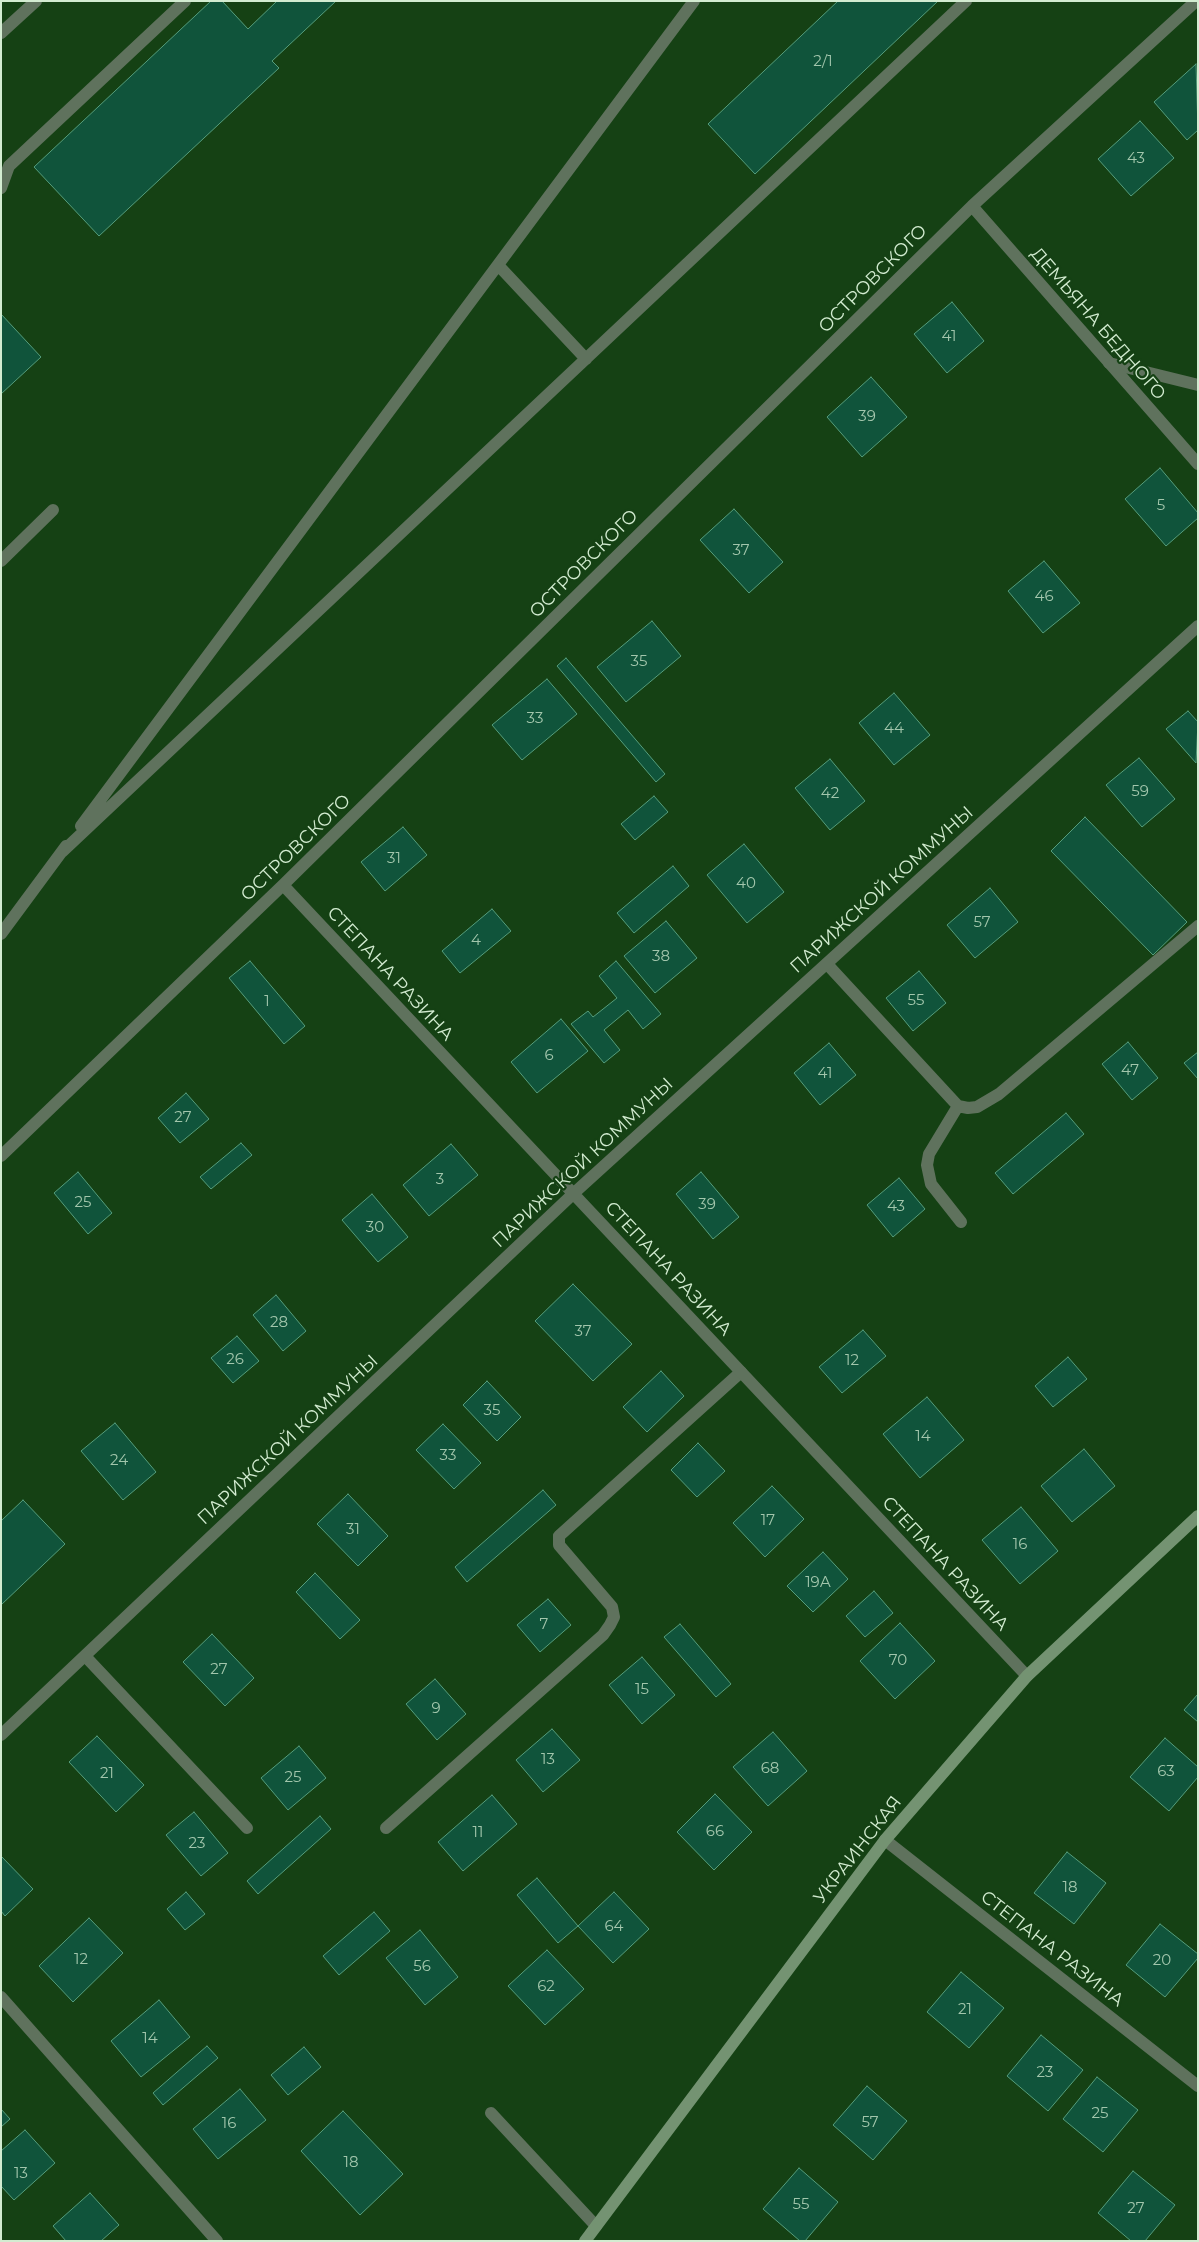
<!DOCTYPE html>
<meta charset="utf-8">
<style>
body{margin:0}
#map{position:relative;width:1199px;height:2242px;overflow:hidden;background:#154114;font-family:Montserrat,sans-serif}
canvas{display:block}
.frame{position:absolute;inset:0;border:2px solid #d3ecd1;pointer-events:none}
</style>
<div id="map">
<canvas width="1199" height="2242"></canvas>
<div class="frame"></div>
</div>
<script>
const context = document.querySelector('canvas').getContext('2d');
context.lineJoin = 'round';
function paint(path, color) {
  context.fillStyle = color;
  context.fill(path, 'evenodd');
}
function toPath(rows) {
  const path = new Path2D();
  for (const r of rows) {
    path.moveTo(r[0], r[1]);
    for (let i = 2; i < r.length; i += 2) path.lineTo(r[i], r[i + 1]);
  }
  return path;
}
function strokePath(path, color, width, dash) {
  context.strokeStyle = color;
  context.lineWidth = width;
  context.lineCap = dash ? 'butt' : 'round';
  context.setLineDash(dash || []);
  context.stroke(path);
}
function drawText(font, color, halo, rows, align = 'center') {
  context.font = font + ' Montserrat,sans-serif';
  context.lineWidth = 4.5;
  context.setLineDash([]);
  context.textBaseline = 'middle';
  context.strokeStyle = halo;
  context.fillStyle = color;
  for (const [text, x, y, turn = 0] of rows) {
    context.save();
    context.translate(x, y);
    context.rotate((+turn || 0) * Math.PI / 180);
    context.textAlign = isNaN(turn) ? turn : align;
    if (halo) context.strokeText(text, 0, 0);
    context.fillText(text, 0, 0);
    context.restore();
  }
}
const building = toPath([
 [211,1,222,1,248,29,277,1,336,1,272,61,279,68,99,236,34,167,211,1],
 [838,1,938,1,755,174,708,124,838,1],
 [1196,64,1198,130,1187,140,1154,102,1196,64],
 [1140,121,1174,158,1131,196,1098,159,1140,121],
 [952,302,984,341,947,373,914,334,952,302],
 [1,314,41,357,1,394,1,314],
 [871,377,907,417,862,457,827,417,871,377],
 [1160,468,1198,513,1198,518,1166,546,1125,499,1160,468],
 [734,509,783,562,749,593,700,540,734,509],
 [1044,561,1080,603,1043,633,1008,591,1044,561],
 [652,621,681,656,626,702,597,667,652,621],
 [566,658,665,774,656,782,557,666,566,658],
 [547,679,577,714,522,760,492,725,547,679],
 [894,693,930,735,894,765,859,723,894,693],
 [1188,711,1198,722,1196,763,1166,729,1188,711],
 [1139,758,1175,799,1142,827,1106,785,1139,758],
 [830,759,865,801,830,830,795,788,830,759],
 [654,796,668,812,635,840,621,824,654,796],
 [1085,817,1187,922,1153,955,1051,851,1085,817],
 [403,827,427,855,385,891,361,862,403,827],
 [744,844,784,892,747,923,707,875,744,844],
 [673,866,689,886,634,933,617,913,673,866],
 [990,888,1018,922,975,958,947,925,990,888],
 [492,909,511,931,460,973,442,951,492,909],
 [666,921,697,958,655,993,624,956,666,921],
 [250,961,305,1026,284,1044,229,978,250,961],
 [616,961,661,1014,643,1029,628,1010,604,1030,620,1050,604,1063,571,1024,588,1011,593,1017,617,998,599,976,616,961],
 [919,971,946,1003,913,1031,886,998,919,971],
 [561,1019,588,1051,537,1093,511,1062,561,1019],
 [1128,1042,1158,1078,1132,1100,1102,1064,1128,1042],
 [829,1043,856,1075,820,1105,794,1073,829,1043],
 [1198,1052,1198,1079,1184,1063,1198,1052],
 [186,1093,209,1119,180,1143,158,1118,186,1093],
 [1066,1113,1084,1134,1013,1194,995,1173,1066,1113],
 [241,1143,252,1155,211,1189,200,1177,241,1143],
 [451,1144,478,1175,429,1216,403,1185,451,1144],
 [78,1172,112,1213,88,1234,54,1193,78,1172],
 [701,1172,739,1217,713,1239,676,1194,701,1172],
 [899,1178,925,1209,893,1237,867,1205,899,1178],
 [372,1194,408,1237,378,1262,342,1220,372,1194],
 [573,1284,632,1344,593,1381,535,1321,573,1284],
 [276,1295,306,1331,283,1351,253,1315,276,1295],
 [863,1330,886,1356,842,1393,819,1367,863,1330],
 [237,1336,259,1361,233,1383,211,1358,237,1336],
 [1068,1357,1087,1379,1053,1407,1035,1386,1068,1357],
 [661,1371,684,1396,647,1432,623,1407,661,1371],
 [487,1381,521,1417,497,1441,463,1405,487,1381],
 [927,1397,964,1440,920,1478,883,1434,927,1397],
 [115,1423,156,1472,123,1500,81,1451,115,1423],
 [443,1424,481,1463,454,1489,416,1450,443,1424],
 [698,1443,725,1471,697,1497,671,1470,698,1443],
 [1084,1449,1115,1486,1072,1522,1041,1486,1084,1449],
 [772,1486,804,1519,765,1557,733,1523,772,1486],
 [543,1490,556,1505,467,1582,455,1567,543,1490],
 [348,1494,388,1536,358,1566,317,1524,348,1494],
 [23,1500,65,1544,1,1605,1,1521,23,1500],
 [1021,1507,1058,1551,1020,1584,982,1540,1021,1507],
 [823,1552,848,1579,813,1612,787,1586,823,1552],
 [315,1573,360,1620,340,1639,296,1592,315,1573],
 [874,1591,893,1613,865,1637,846,1616,874,1591],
 [548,1599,571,1625,540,1652,517,1625,548,1599],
 [900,1623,935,1661,895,1699,860,1661,900,1623],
 [680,1624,731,1684,716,1697,664,1637,680,1624],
 [212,1634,254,1678,225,1706,183,1662,212,1634],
 [642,1657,675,1695,642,1724,609,1685,642,1657],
 [435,1679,466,1714,437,1740,406,1704,435,1679],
 [1198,1694,1198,1722,1184,1710,1198,1694],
 [552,1729,580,1760,543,1792,516,1760,552,1729],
 [773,1732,807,1771,768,1806,733,1767,773,1732],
 [97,1736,144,1785,116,1812,69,1762,97,1736],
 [1165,1738,1198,1767,1198,1777,1169,1811,1130,1777,1165,1738],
 [299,1746,326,1778,288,1810,261,1778,299,1746],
 [715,1794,752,1832,714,1870,677,1832,715,1794],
 [492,1795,517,1824,463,1871,438,1842,492,1795],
 [194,1812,228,1853,201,1876,166,1835,194,1812],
 [320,1816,331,1829,258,1894,247,1881,320,1816],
 [1067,1852,1106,1883,1074,1924,1034,1893,1067,1852],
 [1,1856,33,1889,5,1916,1,1911,1,1856],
 [537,1878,578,1926,558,1943,517,1895,537,1878],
 [186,1892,205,1914,185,1930,167,1909,186,1892],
 [614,1892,649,1929,613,1963,578,1926,614,1892],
 [374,1912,390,1931,339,1975,323,1956,374,1912],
 [89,1918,123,1953,73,2002,39,1966,89,1918],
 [1160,1924,1198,1954,1198,1958,1165,1997,1126,1965,1160,1924],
 [420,1930,458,1977,425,2005,386,1958,420,1930],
 [547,1950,584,1989,545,2025,508,1986,547,1950],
 [961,1972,1004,2008,969,2048,927,2012,961,1972],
 [159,2000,190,2037,141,2077,111,2041,159,2000],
 [1041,2035,1083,2070,1048,2111,1007,2076,1041,2035],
 [207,2046,218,2058,163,2105,153,2093,207,2046],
 [304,2047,321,2067,288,2095,271,2075,304,2047],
 [1097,2077,1138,2110,1103,2152,1063,2119,1097,2077],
 [867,2086,907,2121,873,2160,833,2125,867,2086],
 [240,2089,266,2120,218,2159,193,2129,240,2089],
 [1,2109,10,2119,1,2127,1,2109],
 [343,2111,403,2174,360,2215,301,2151,343,2111],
 [25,2130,55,2163,14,2200,1,2186,1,2151,25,2130],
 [799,2168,838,2202,805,2241,800,2241,763,2209,799,2168],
 [1133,2171,1175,2205,1145,2241,1131,2241,1098,2213,1133,2171],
 [90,2193,119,2225,101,2241,66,2241,53,2226,90,2193]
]);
const lane = toPath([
 [1,33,36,1],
 [1,188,9,166,185,1],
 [498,265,586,359],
 [1109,363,1198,385],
 [1,561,53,510],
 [81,826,694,1],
 [62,852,966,1],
 [1,934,66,846],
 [827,964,958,1106,968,1108,977,1107,999,1094,1198,926],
 [958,1106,929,1154,927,1165,931,1184,961,1222],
 [85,1656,247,1828],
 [386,1828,603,1635,610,1625,614,1617,612,1607,559,1545,559,1536,741,1372],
 [491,2113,596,2226]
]);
const street = toPath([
 [972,206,1198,464],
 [283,885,1027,1676],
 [1,1156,283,885,972,206,1196,1],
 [1,1735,573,1194,1198,626],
 [885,1840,1198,2086],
 [1,1997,217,2241]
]);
const secondary = toPath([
 [585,2241,885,1840,1027,1676,1198,1516]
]);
const numberNames = [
 ["2/1",823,62],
 ["43",1136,159],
 ["41",949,337],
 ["39",867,417],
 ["5",1161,506],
 ["37",741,551],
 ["46",1044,597],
 ["35",639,662],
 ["33",535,719],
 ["44",894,729],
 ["59",1140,792],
 ["42",830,794],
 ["31",394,859],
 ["40",746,884],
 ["57",982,923],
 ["4",476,941],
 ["38",661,957],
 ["55",916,1001],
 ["1",267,1002],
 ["6",549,1056],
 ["47",1130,1071],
 ["41",825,1074],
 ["27",183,1118],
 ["3",440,1180],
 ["25",83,1203],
 ["39",707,1205],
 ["43",896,1207],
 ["30",375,1228],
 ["28",279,1323],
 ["37",583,1332],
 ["26",235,1360],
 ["12",852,1361],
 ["35",492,1411],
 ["14",923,1437],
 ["33",448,1456],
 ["24",119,1461],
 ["17",768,1521],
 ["31",353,1530],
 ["16",1020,1545],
 ["19А",818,1583],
 ["7",544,1625],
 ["70",898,1661],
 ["27",219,1670],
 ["15",642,1690],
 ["9",436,1709],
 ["13",548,1760],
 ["68",770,1769],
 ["63",1166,1772],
 ["21",107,1774],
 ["25",293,1778],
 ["66",715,1832],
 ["11",478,1833],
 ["23",197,1844],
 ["18",1070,1888],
 ["64",614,1927],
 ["12",81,1960],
 ["20",1162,1961],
 ["56",422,1967],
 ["62",546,1987],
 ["21",965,2010],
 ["14",150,2039],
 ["23",1045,2073],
 ["25",1100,2114],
 ["57",870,2123],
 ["16",229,2124],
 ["18",351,2163],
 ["13",21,2174],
 ["55",801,2205],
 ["27",1136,2209]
];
const streetNames = [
 ["ОСТРОВСКОГО",873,279,-45],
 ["ДЕМЬЯНА БЕДНОГО",1098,324,49],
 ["ОСТРОВСКОГО",584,564,-45],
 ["ОСТРОВСКОГО",296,848,-44],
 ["ПАРИЖСКОЙ КОММУНЫ",882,890,-42],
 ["СТЕПАНА РАЗИНА",390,974,47],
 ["ПАРИЖСКОЙ КОММУНЫ",583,1163,-43],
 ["СТЕПАНА РАЗИНА",668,1269,47],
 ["ПАРИЖСКОЙ КОММУНЫ",288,1440,-43],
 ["СТЕПАНА РАЗИНА",945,1564,47],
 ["УКРАИНСКАЯ",858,1850,-52],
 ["СТЕПАНА РАЗИНА",1052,1949,38]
];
paint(building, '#10543b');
strokePath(building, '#559d7c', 1);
strokePath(lane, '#5f725d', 12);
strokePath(street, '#5f725d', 12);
strokePath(secondary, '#749372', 12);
drawText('15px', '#a2c6ac', null, numberNames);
drawText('18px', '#d3ecd1', '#154114', streetNames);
</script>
